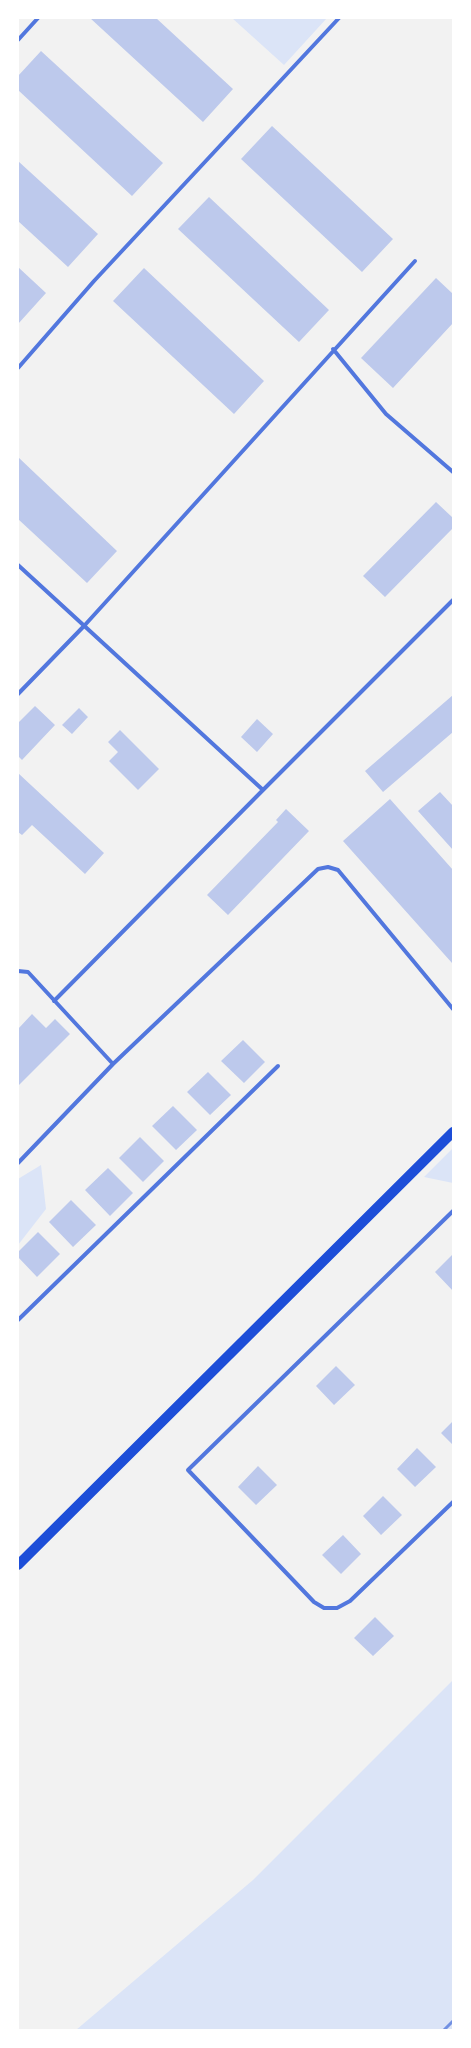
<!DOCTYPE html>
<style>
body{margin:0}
#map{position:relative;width:471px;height:2048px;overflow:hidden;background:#f2f2f2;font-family:"Playfair Display",serif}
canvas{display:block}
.frame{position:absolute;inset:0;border:19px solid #fff;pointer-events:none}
</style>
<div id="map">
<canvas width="471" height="2048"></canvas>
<div class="frame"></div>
</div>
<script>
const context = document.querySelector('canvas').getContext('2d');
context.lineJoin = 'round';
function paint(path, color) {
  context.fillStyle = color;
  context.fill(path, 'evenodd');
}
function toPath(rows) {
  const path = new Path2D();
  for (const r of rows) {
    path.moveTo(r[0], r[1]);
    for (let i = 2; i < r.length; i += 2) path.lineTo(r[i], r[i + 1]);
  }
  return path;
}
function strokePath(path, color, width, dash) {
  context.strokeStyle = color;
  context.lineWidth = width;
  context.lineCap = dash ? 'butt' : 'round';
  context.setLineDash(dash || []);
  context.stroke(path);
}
const green = toPath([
 [232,18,327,18,284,65],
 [453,1148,453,1183,424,1177],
 [41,1165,46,1209,18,1245,18,1179],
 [453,1680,453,2030,76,2030,253,1880]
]);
const building = toPath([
 [90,18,156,18,233,89,203,122],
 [41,51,163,163,132,196,18,90,18,76],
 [272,126,393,239,362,272,241,159],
 [18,161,98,234,68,267,18,221],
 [209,197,329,310,299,342,178,229],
 [18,267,46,293,18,324],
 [144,268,264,381,234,414,113,301],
 [436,278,453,294,453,323,393,388,361,358],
 [18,457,117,551,87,583,18,519],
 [436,502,453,518,453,528,385,597,363,576],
 [453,695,453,732,383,792,365,771],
 [35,706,55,725,22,760,18,756,18,723],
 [79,708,88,717,72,734,62,725],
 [257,719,273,734,257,752,241,737],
 [120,730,159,769,138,790,109,761,118,752,108,742],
 [18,773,104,853,85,874,32,825,22,835,18,832],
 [440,792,453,806,453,850,418,811],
 [390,799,453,870,452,963,343,841],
 [286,809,309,831,228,915,207,895,278,822,276,820],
 [32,1014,46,1028,55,1019,70,1034,18,1086,18,1029],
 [243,1040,265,1062,244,1083,221,1061],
 [208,1072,231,1095,210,1115,187,1092],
 [173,1106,197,1130,176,1150,152,1126],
 [140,1137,164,1161,143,1182,119,1158],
 [108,1168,133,1193,110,1216,85,1190],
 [71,1200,96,1225,73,1247,49,1222],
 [38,1232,60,1254,37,1277,18,1257,18,1252],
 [453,1254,453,1291,435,1272],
 [336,1366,355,1385,334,1405,316,1386],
 [453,1421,453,1445,441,1433],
 [417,1448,436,1467,415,1487,397,1469],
 [258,1466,277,1485,256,1505,238,1487],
 [383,1496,402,1515,381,1535,363,1516],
 [343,1535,361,1554,341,1574,322,1555],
 [375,1617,394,1636,373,1656,354,1638]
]);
const minor = toPath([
 [18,40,38,18],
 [333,349,386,414,453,472],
 [18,368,94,281,339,18],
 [18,565,263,790,453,600],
 [18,694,84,626,415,261],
 [18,971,28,972,113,1064],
 [54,1001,263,790],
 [18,1163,113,1064,318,869,328,867,338,870,453,1009],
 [453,1211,188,1470,314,1602,324,1608,337,1608,350,1601,453,1502],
 [18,1320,278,1066]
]);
const primary = toPath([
 [18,1565,453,1132]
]);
const rail = toPath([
 [444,2030,453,2021]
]);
paint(green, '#dbe4f7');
paint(building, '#bdc9ec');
strokePath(minor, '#5277de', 4);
strokePath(primary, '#1d4ed8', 10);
strokePath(rail, '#7290e2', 3);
</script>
